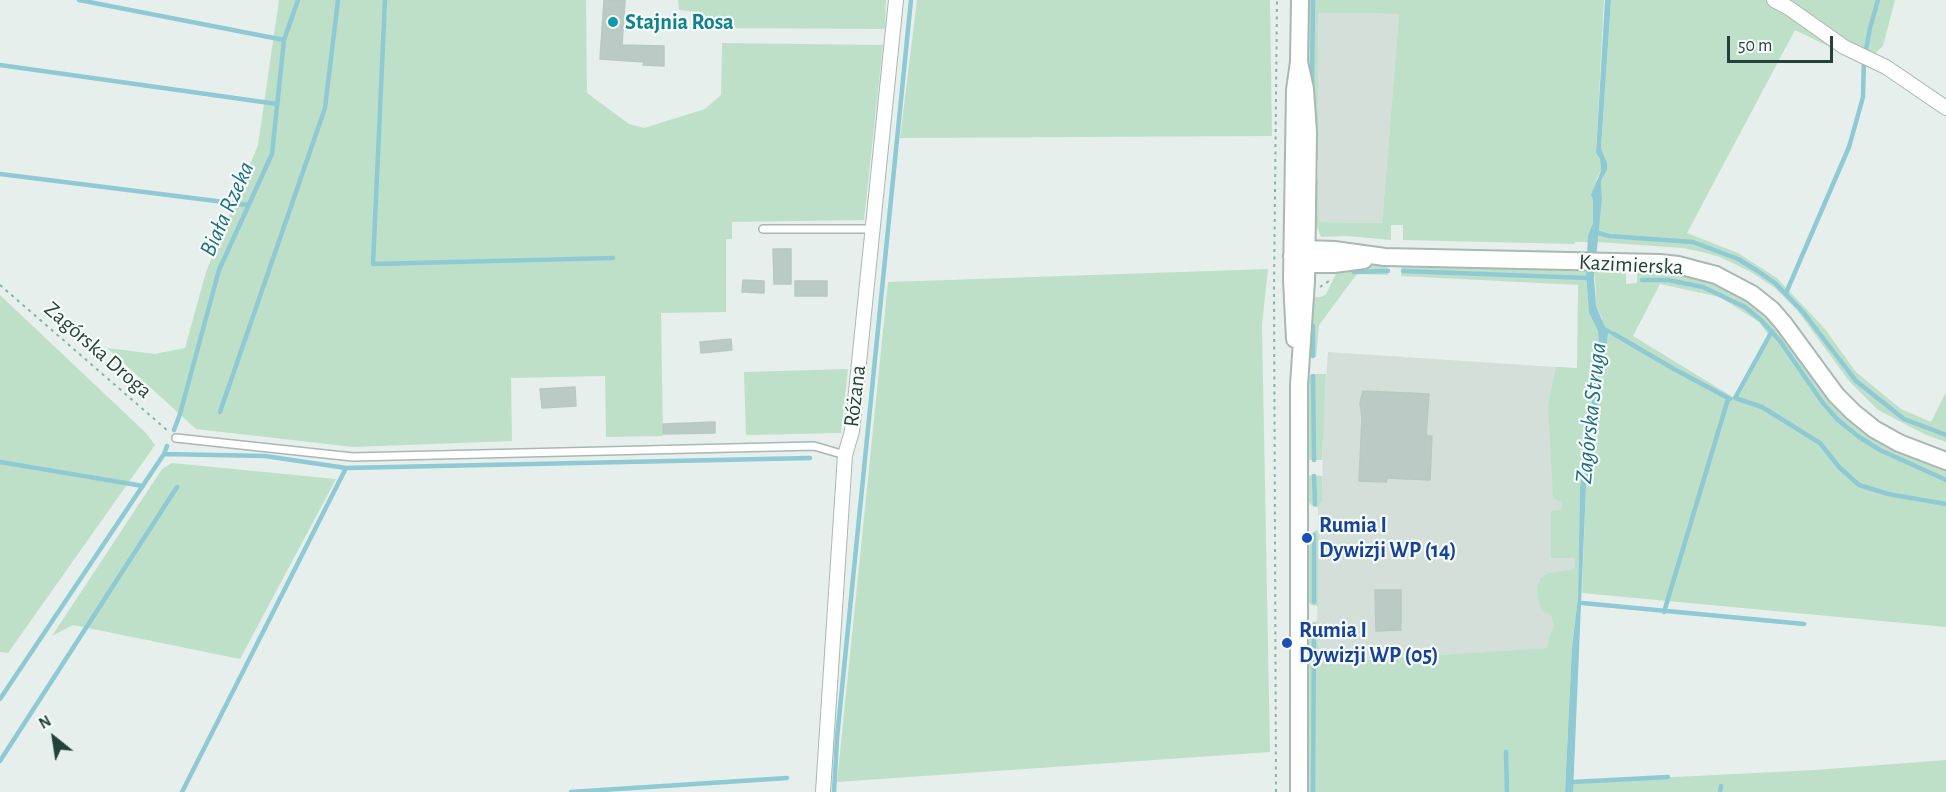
<!DOCTYPE html>
<meta charset="utf-8">
<style>
body{margin:0}
#map{position:relative;width:1946px;height:792px;overflow:hidden;background:#e6efeb;font-family:"Alegreya Sans",sans-serif}
canvas{display:block}
.north{position:absolute;left:24px;top:708px;width:60px;height:60px;-webkit-text-stroke:4px #f7fbf9;paint-order:stroke;rotate:330deg;font-size:16px;font-weight:700;line-height:24px;text-align:center;color:#24423a}
.north::after{content:'';display:block;margin:auto;width:21px;height:27px;background:#24423a;clip-path:polygon(50% 0,100% 100%,50% 72%,0 100%)}
.scale{position:absolute;left:1727px;top:36px;width:106px;height:27px;box-sizing:border-box;border:3px solid #24423a;border-top:0;padding-left:8px;font-size:18px;line-height:21px;white-space:nowrap;color:#24423a;-webkit-text-stroke:4px #f7fbf9;paint-order:stroke}
</style>
<div id="map">
<canvas width="1946" height="792"></canvas>
<div class="north">N</div>
<div class="scale">50 m</div>
</div>
<script>
const context = document.querySelector('canvas').getContext('2d');
context.lineJoin = 'round';
function paint(path, color) {
  context.fillStyle = color;
  context.fill(path, 'evenodd');
}
function toPath(rows) {
  const path = new Path2D();
  for (const r of rows) {
    path.moveTo(r[0], r[1]);
    for (let i = 2; i < r.length; i += 2) path.lineTo(r[i], r[i + 1]);
  }
  return path;
}
function strokePath(path, color, width, dash) {
  context.strokeStyle = color;
  context.lineWidth = width;
  context.lineCap = dash ? 'butt' : 'round';
  context.setLineDash(dash || []);
  context.stroke(path);
}
function drawText(font, color, halo, rows, align = 'center') {
  context.font = font + ' "Alegreya Sans",sans-serif';
  context.lineWidth = 4.5;
  context.setLineDash([]);
  context.textBaseline = 'middle';
  context.strokeStyle = halo;
  context.fillStyle = color;
  for (const [text, x, y, turn = 0] of rows) {
    context.save();
    context.translate(x, y);
    context.rotate((+turn || 0) * Math.PI / 180);
    context.textAlign = isNaN(turn) ? turn : align;
    if (halo) context.strokeText(text, 0, 0);
    context.fillText(text, 0, 0);
    context.restore();
  }
}
const built = toPath([
 [1318,13,1399,14,1382,223,1318,222],
 [1328,352,1586,369,1571,647,1317,663,1318,507,1322,502,1323,424]
]);
const green = toPath([
 [279,0,586,0,587,93,629,124,644,128,705,109,721,95,722,43,883,45,864,220,732,222,732,239,726,239,726,312,661,313,663,436,606,437,605,376,511,378,512,441,353,447,196,429,107,348,155,354,185,348,206,272,258,145],
 [678,0,886,0,885,29,709,28,696,12,679,10],
 [917,0,1270,0,1272,136,900,138],
 [1307,0,1604,0,1596,153,1600,159,1601,171,1597,178,1593,199,1593,223,1588,242,1575,242,1574,244,1403,240,1403,225,1391,225,1391,240,1347,236,1321,237,1315,222,1315,179,1318,179,1319,222,1382,223,1399,14,1318,13,1318,160,1315,160,1307,58],
 [1611,0,1895,0,1883,46,1864,64,1795,30,1687,233,1738,253,1777,278,1825,329,1856,372,1901,409,1931,422,1946,392,1946,442,1926,435,1878,410,1849,381,1797,310,1775,288,1751,272,1720,257,1702,252,1683,248,1597,242,1602,199,1601,181,1607,170,1607,163,1601,148],
 [1369,264,1388,264,1388,275,1357,274,1319,325,1316,357,1311,357,1308,352,1311,297,1321,297,1326,294,1338,270],
 [1402,264,1578,268,1574,271,1586,271,1589,313,1598,331,1599,350,1593,374,1591,421,1580,486,1578,598,1572,647,1565,792,1306,792,1306,624,1318,621,1318,663,1547,648,1549,638,1554,626,1551,614,1544,613,1539,605,1537,587,1541,578,1549,573,1575,569,1575,558,1551,558,1551,511,1560,510,1562,507,1561,502,1553,498,1548,405,1556,367,1577,368,1578,285,1401,276],
 [1268,269,1262,325,1270,752,837,782,888,282],
 [1609,270,1626,270,1626,284,1637,283,1637,273,1640,270,1675,273,1710,281,1739,295,1766,315,1902,452,1946,469,1946,627,1582,593,1586,487,1600,411,1598,403,1602,318,1596,306,1595,271],
 [1660,284,1720,297,1759,322,1769,336,1733,397,1633,336],
 [0,295,146,433,155,445,8,653,0,652],
 [848,369,841,433,746,435,744,372],
 [1311,374,1326,374,1322,460,1310,460,1306,456,1307,379],
 [172,463,336,479,240,659,73,625,52,636,162,469],
 [1310,475,1322,476,1322,502,1318,507,1314,507,1307,501,1306,481],
 [1318,529,1318,606,1311,605,1307,599,1307,543,1312,533],
 [1946,760,1946,792,1573,792,1573,782,1815,770]
]);
const water = toPath([
 [1605,0,1611,0,1601,148,1607,163,1607,170,1601,181,1602,199,1594,278,1596,306,1605,327,1615,333,1613,335,1608,333,1605,357,1601,370,1598,384,1599,422,1586,487,1573,792,1565,792,1572,647,1578,598,1580,486,1591,421,1593,374,1599,350,1598,331,1589,313,1586,273,1588,236,1593,223,1593,199,1591,195,1601,171,1600,159,1596,153]
]);
const stream = toPath([
 [79,0,284,40],
 [385,0,373,264,613,258],
 [1865,55,1870,28,1878,0],
 [0,65,277,104],
 [1312,87,1313,0],
 [0,174,248,205],
 [1599,233,1609,236,1693,242,1738,259,1756,270,1775,283,1803,312,1856,381,1904,419,1946,435],
 [1403,271,1587,278],
 [1354,272,1388,271],
 [1642,280,1668,280,1703,287,1745,307,1761,320,1780,341,1823,403,1838,420,1859,437,1880,450,1946,480],
 [1786,293,1849,147,1863,97,1864,58],
 [1772,331,1735,398,1762,407,1820,443,1839,467,1859,485,1888,494,1946,504],
 [1614,334,1674,369,1730,399],
 [1313,356,1313,326],
 [1313,376,1314,460],
 [220,412,325,108,338,0],
 [174,430,180,414,219,270,272,154,284,40,298,0],
 [164,454,265,456,346,468,810,458],
 [0,462,143,486],
 [1314,476,1315,504],
 [1314,602,1314,535],
 [1582,603,1804,624],
 [1664,612,1728,399],
 [0,699,164,454,167,446],
 [1506,752,1507,792],
 [0,761,177,487],
 [1573,782,1668,777],
 [182,792,346,468],
 [571,792,787,778],
 [834,792,837,738,911,0],
 [1313,792,1314,625],
 [1720,792,1721,786]
]);
const building = toPath([
 [604,0,625,0,622,45,664,46,664,66,643,65,644,62,600,59,604,0],
 [773,249,791,249,791,284,774,284,773,249],
 [743,280,764,281,764,293,742,292,743,280],
 [795,281,827,281,827,296,795,296,795,281],
 [731,339,732,350,701,353,700,342,731,339],
 [575,387,576,406,542,408,540,389,575,387],
 [1363,391,1429,394,1426,436,1432,436,1430,480,1387,478,1386,482,1359,481,1362,418,1360,403,1363,391],
 [715,422,715,433,663,434,663,424,715,422],
 [1375,590,1401,590,1401,630,1376,631,1375,590]
]);
const path = toPath([
 [0,285,168,431],
 [1320,287,1332,279],
 [1276,792,1274,288,1277,0]
]);
const service = toPath([
 [763,229,873,229],
 [176,438,353,457,814,446,845,455]
]);
const minor = toPath([
 [1774,0,1789,8,1844,47,1886,67,1946,108],
 [823,792,845,455,852,431,896,0]
]);
const tertiary = toPath([
 [1292,256,1307,249,1334,250,1385,257,1660,263,1678,265,1716,275,1752,294,1772,310,1784,324,1836,395,1853,412,1874,429,1899,443,1946,461],
 [1298,260,1306,264,1334,264,1364,260],
 [1295,339,1292,280,1295,90,1299,62,1300,0],
 [1299,792,1299,385,1306,281,1308,132,1305,89,1299,62]
]);
const markers = [
 [613,22,6,"#0f9aa8"],
 [1307,538,6,"#1a4fb4"],
 [1287,643,6,"#1a4fb4"]
];
const cultureNames = [
 ["Stajnia Rosa",625,22]
];
const streetNames = [
 ["Kazimierska",1631,265,3],
 ["Zagórska Droga",98,350,41],
 ["Różana",855,396,-83]
];
const transitNames = [
 ["Rumia I",1319,525],
 ["Dywizji WP (14)",1319,550],
 ["Rumia I",1299,630],
 ["Dywizji WP (05)",1299,655]
];
const waterNames = [
 ["Biała Rzeka",227,209,-66],
 ["Zagórska Struga",1591,413,-84]
];
paint(built, '#d4dfda');
paint(green, '#bfe0c8');
paint(water, '#8ec9d4');
strokePath(stream, '#8ec9d4', 4.5);
paint(building, '#bbcac4');
strokePath(building, '#b8c9c2', 1.5);
strokePath(service, '#a8b8b2', 10);
strokePath(minor, '#a8b8b2', 16);
strokePath(tertiary, '#a8b8b2', 20);
strokePath(path, '#86b3a5', 2, [3, 4.5]);
strokePath(service, '#fff', 7);
strokePath(minor, '#fff', 14);
strokePath(tertiary, '#fff', 16);
for (const [x, y, r, color] of markers) {
  const dot = new Path2D();
  dot.arc(x, y, r, 0, 2 * Math.PI);
  context.fillStyle = color;
  context.fill(dot);
  strokePath(dot, '#f7fbf9', 2);
}
drawText('bold 22px', '#0d838f', '#f7fbf9', cultureNames, 'left');
drawText('22px', '#24423a', '#f7fbf9', streetNames);
drawText('bold 22px', '#164399', '#f7fbf9', transitNames, 'left');
drawText('italic 24px', '#1c6f80', '#f7fbf9', waterNames);
</script>
